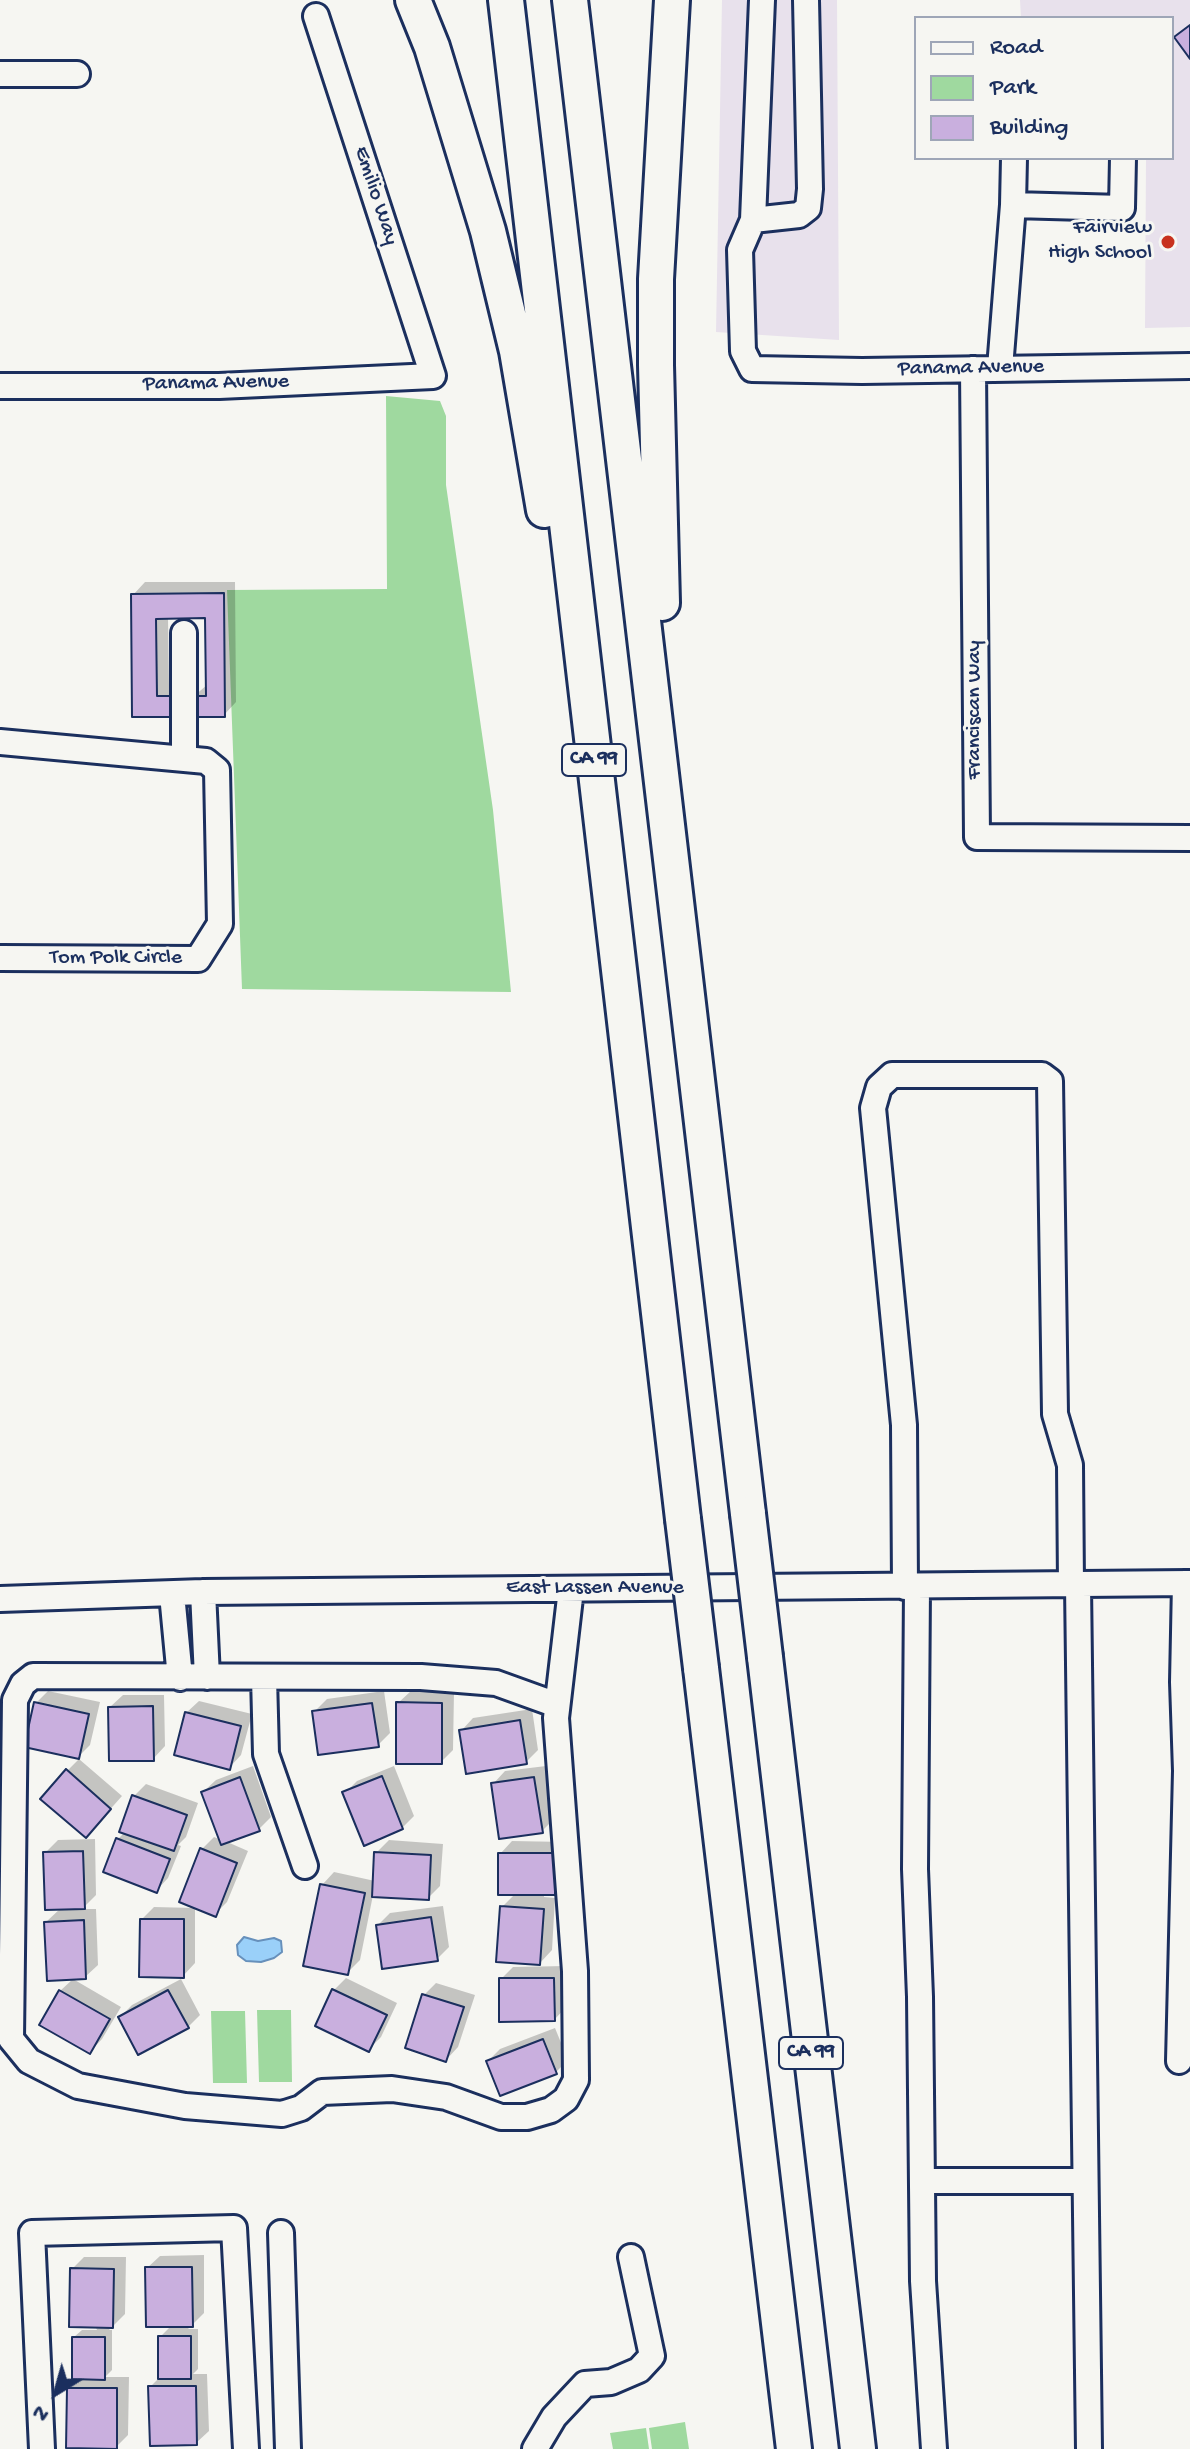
<!DOCTYPE html>
<style>
body{margin:0}
#map{position:relative;width:1190px;height:2449px;overflow:hidden;background:#f6f6f2;font-family:"Gochi Hand",sans-serif}
canvas{display:block}
.legend{position:absolute;left:914px;top:16px;width:260px;height:144px;box-sizing:border-box;background:#f6f6f2;border:2px solid #9ea6b7;margin:0;padding:10px 14px;list-style:none;font-size:24px;color:#1b2f5e}
.legend li{display:flex;align-items:center;gap:16px;height:40px}
.legend b{width:40px;border:2px solid #9ea6b7}
.north{position:absolute;left:16px;top:2353px;width:80px;height:80px;-webkit-text-stroke:6px #f6f6f2;paint-order:stroke;rotate:217deg;font-size:22px;font-weight:700;line-height:32px;text-align:center;color:#1b2f5e}
.north::after{content:'';display:block;margin:auto;width:28px;height:36px;background:#1b2f5e;clip-path:polygon(50% 0,100% 100%,50% 72%,0 100%)}
</style>
<div id="map">
<canvas width="1190" height="2449"></canvas>
<ul class="legend">
<li><b style="height:10px;background:#f6f6f2"></b>Road</li>
<li><b style="height:22px;background:#9fd99f"></b>Park</li>
<li><b style="height:22px;background:#c9afde"></b>Building</li>
</ul>
<div class="north">N</div>
</div>
<script>
const context = document.querySelector('canvas').getContext('2d');
context.lineJoin = 'round';
function paint(path, color) {
  context.fillStyle = color;
  context.fill(path, 'evenodd');
}
function toPath(rows) {
  const path = new Path2D();
  for (const r of rows) {
    path.moveTo(r[0], r[1]);
    for (let i = 2; i < r.length; i += 2) path.lineTo(r[i], r[i + 1]);
  }
  return path;
}
function strokePath(path, color, width, dash) {
  context.strokeStyle = color;
  context.lineWidth = width;
  context.lineCap = dash ? 'butt' : 'round';
  context.setLineDash(dash || []);
  context.stroke(path);
}
function drawText(font, color, halo, rows, align = 'center') {
  context.font = font + ' "Gochi Hand",sans-serif';
  context.lineWidth = 6;
  context.setLineDash([]);
  context.textBaseline = 'middle';
  context.strokeStyle = halo;
  context.fillStyle = color;
  for (const [text, x, y, turn = 0] of rows) {
    context.save();
    context.translate(x, y);
    context.rotate((+turn || 0) * Math.PI / 180);
    context.textAlign = isNaN(turn) ? turn : align;
    if (halo) context.strokeText(text, 0, 0);
    context.fillText(text, 0, 0);
    context.restore();
  }
}
const built = toPath([
 [722,0,837,0,839,340,716,332],
 [1020,0,1190,0,1190,327,1145,328,1146,158,1172,158,1172,18,1021,18]
]);
const green = toPath([
 [386,396,440,401,446,416,446,485,493,810,511,992,242,989,227,590,387,589],
 [257,2010,291,2010,292,2082,259,2082],
 [211,2011,245,2011,247,2083,213,2083],
 [685,2422,689,2449,652,2449,649,2428],
 [646,2428,649,2449,613,2449,610,2433]
]);
const water = toPath([
 [244,1937,258,1941,274,1938,281,1941,282,1952,274,1958,261,1962,246,1961,238,1955,237,1945,244,1937]
]);
const shadow = toPath([
 [145,582,235,582,236,702,224,715,193,697,208,684,207,616,168,617,169,685,183,684,183,703,134,715,133,595],
 [48,1691,100,1702,90,1745,78,1757,36,1703],
 [384,1691,390,1733,378,1745,314,1712,327,1699],
 [411,1691,454,1692,453,1750,441,1762,398,1703],
 [123,1695,164,1695,165,1746,153,1759,110,1707],
 [199,1701,252,1714,241,1755,229,1768,186,1713],
 [532,1709,538,1750,526,1762,461,1731,473,1718],
 [79,1759,122,1796,98,1823,67,1771],
 [253,1766,271,1817,259,1829,225,1841,248,1851,227,1902,215,1914,202,1849,214,1837,221,1840,203,1792,216,1780],
 [394,1766,414,1816,402,1828,345,1793,357,1781],
 [546,1766,554,1819,542,1831,493,1784,505,1771],
 [146,1784,198,1803,186,1837,178,1845,181,1846,168,1878,156,1891,118,1839,125,1832,133,1797],
 [95,1839,96,1895,82,1909,96,1909,98,1965,85,1977,46,1922,61,1908,45,1853,58,1840],
 [389,1840,443,1844,440,1886,428,1898,373,1895,360,1960,347,1973,322,1885,334,1872,375,1881,376,1853],
 [512,1841,566,1842,566,1881,554,1893,544,1893,544,1897,555,1898,552,1950,540,1963,502,1907,516,1893,500,1854],
 [443,1906,449,1947,437,1959,378,1925,390,1913],
 [154,1907,195,1908,195,1963,183,1976,142,1919],
 [566,1966,567,2006,555,2019,501,1979,513,1967],
 [346,1978,397,2003,381,2037,369,2049,334,1990],
 [73,1979,121,2007,102,2039,90,2052,60,1991],
 [181,1979,200,2015,188,2027,120,2017,132,2005],
 [436,1983,475,1995,458,2047,446,2060,424,1995],
 [555,2028,568,2060,555,2073,488,2061,500,2049],
 [204,2255,204,2313,188,2329,198,2329,198,2369,193,2374,207,2374,209,2431,196,2443,150,2387,160,2377,160,2337,172,2325,147,2268,160,2256],
 [84,2257,126,2257,125,2314,109,2330,112,2330,112,2370,105,2377,129,2377,128,2435,116,2447,69,2389,80,2377,74,2337,82,2330,97,2330,72,2269]
]);
const building = toPath([
 [1190,25,1190,59,1174,37,1190,25],
 [224,593,225,717,191,717,191,696,206,696,205,618,156,619,157,696,172,696,172,717,132,717,131,594,224,593],
 [34,1702,89,1714,79,1759,24,1747,34,1702],
 [396,1702,442,1703,442,1764,396,1764,396,1702],
 [372,1703,379,1747,318,1755,312,1711,372,1703],
 [153,1706,154,1761,109,1761,108,1707,153,1706],
 [185,1712,241,1726,230,1770,174,1755,185,1712],
 [520,1720,527,1764,466,1774,459,1730,520,1720],
 [66,1769,111,1809,86,1838,40,1799,66,1769],
 [382,1776,403,1829,364,1846,342,1792,382,1776],
 [240,1777,260,1831,221,1845,201,1792,240,1777],
 [534,1777,543,1833,499,1839,491,1783,534,1777],
 [132,1795,187,1815,174,1851,119,1832,132,1795],
 [116,1838,170,1859,157,1893,103,1872,116,1838],
 [200,1848,237,1863,216,1917,179,1902,200,1848],
 [83,1851,85,1909,45,1910,43,1852,83,1851],
 [374,1852,431,1855,429,1900,372,1897,374,1852],
 [498,1853,555,1853,555,1895,498,1895,498,1853],
 [320,1884,365,1893,348,1975,303,1966,320,1884],
 [500,1906,544,1909,540,1965,496,1962,500,1906],
 [431,1917,438,1961,382,1969,376,1925,431,1917],
 [140,1919,184,1919,184,1978,139,1977,140,1919],
 [84,1920,86,1979,47,1981,44,1922,84,1920],
 [499,1978,554,1978,555,2021,499,2022,499,1978],
 [332,1989,387,2015,369,2052,315,2026,332,1989],
 [59,1990,110,2019,90,2054,39,2025,59,1990],
 [168,1990,189,2028,138,2055,118,2017,168,1990],
 [422,1994,464,2007,446,2062,405,2048,422,1994],
 [543,2039,557,2074,500,2096,486,2061,543,2039],
 [145,2267,192,2267,193,2327,146,2327,145,2267],
 [70,2268,114,2269,113,2328,69,2327,70,2268],
 [158,2336,191,2336,191,2379,158,2379,158,2336],
 [72,2337,105,2337,105,2380,72,2379,72,2337],
 [148,2386,196,2386,197,2445,150,2446,148,2386],
 [67,2388,117,2388,117,2449,66,2448,67,2388]
]);
const minor = toPath([
 [806,0,810,189,808,208,799,215,753,220,740,250,743,351,752,369,862,371,1190,366],
 [0,74,77,74],
 [1014,158,1013,205,1122,208,1123,158],
 [753,220,762,0],
 [1000,368,1013,205],
 [973,369,977,837,1190,838],
 [0,386,219,386,433,376,316,16],
 [184,633,184,757],
 [0,742,206,761,217,770,220,924,198,959,0,958],
 [1078,1585,1089,2449],
 [905,1587,904,1425,873,1108,879,1087,892,1075,1042,1075,1050,1081,1055,1414,1070,1465,1071,1585],
 [917,1587,915,1869,920,1997,923,2281,934,2449],
 [203,1592,207,1677],
 [172,1594,180,1678],
 [0,1599,203,1592,1190,1583],
 [264,1677,266,1754,305,1866],
 [557,1705,496,1683,421,1677,33,1676,23,1684,15,1700,11,2039,29,2061,78,2086,185,2106,282,2114,301,2108,322,2092,392,2089,446,2097,501,2117,527,2117,551,2110,566,2099,576,2080,575,1971,556,1718,571,1589],
 [1179,2061,1186,1771,1183,1682,1185,1583],
 [922,2181,1085,2181],
 [281,2233,288,2449],
 [42,2449,32,2233,234,2228,246,2449],
 [535,2449,554,2417,585,2384,611,2382,639,2370,652,2356,631,2257]
]);
const highway = toPath([
 [413,0,432,47,488,231,517,351,544,510],
 [506,0,683,1519],
 [570,0,748,1514],
 [662,603,656,365,656,279,672,0],
 [765,1657,858,2449],
 [701,1668,794,2449]
]);
const highwayBridge = toPath([
 [748,1514,765,1657],
 [683,1519,701,1668]
]);
const markers = [
 [1168,242,8,"#c8321e"]
];
const shields = [
 [594,760,64],
 [811,2053,64]
];
const shieldNames = [
 ["CA 99",594,760],
 ["CA 99",811,2053]
];
const streetNames = [
 ["Emilio Way",375,196,72],
 ["Panama Avenue",971,369,-1],
 ["Panama Avenue",216,384,-1],
 ["Franciscan Way",976,710,-90],
 ["Tom Polk Circle",116,959],
 ["East Lassen Avenue",595,1589]
];
const poiNames = [
 ["Fairview",1152,229],
 ["High School",1152,254]
];
paint(built, '#e8e1ec');
paint(green, '#9fd99f');
paint(water, '#9ad0f9');
strokePath(water, '#6790bb', 2);
paint(shadow, '#0003');
paint(building, '#c9afde');
strokePath(building, '#1b2f5e', 2);
strokePath(minor, '#1b2f5e', 30);
strokePath(highway, '#1b2f5e', 40);
strokePath(minor, '#f6f6f2', 24);
strokePath(highway, '#f6f6f2', 34);
strokePath(highwayBridge, '#1b2f5e', 40, []);
strokePath(highwayBridge, '#f6f6f2', 34);
for (const [x, y, r, color] of markers) {
  const dot = new Path2D();
  dot.arc(x, y, r, 0, 2 * Math.PI);
  context.fillStyle = color;
  context.fill(dot);
  strokePath(dot, '#f6f6f2', 3);
}
for (const [x, y, w] of shields) {
  const box = new Path2D();
  box.roundRect(x - w / 2, y - 16, w, 32, 6);
  context.fillStyle = '#f6f6f2';
  context.fill(box);
  strokePath(box, '#1b2f5e', 2);
}
drawText('bold 20px', '#1b2f5e', null, shieldNames);
drawText('22px', '#1b2f5e', '#f6f6f2', streetNames);
drawText('22px', '#1b2f5e', '#f6f6f2', poiNames, 'right');
</script>
